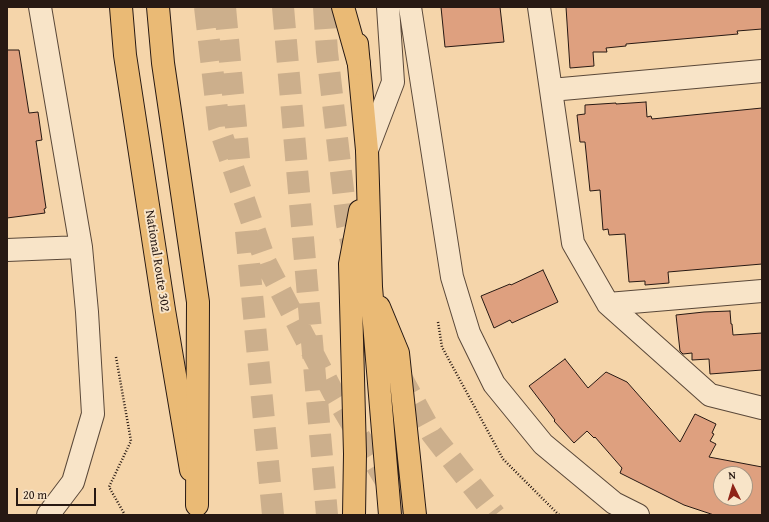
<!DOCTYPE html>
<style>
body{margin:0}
#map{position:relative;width:769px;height:522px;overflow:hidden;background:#f5d5aa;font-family:"Gentium Book Plus",serif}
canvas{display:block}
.frame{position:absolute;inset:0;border:8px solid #271913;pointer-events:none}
.north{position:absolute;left:713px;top:466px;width:40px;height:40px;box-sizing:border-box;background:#f8e4c8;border:1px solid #a49380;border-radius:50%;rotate:355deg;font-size:11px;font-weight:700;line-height:16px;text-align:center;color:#271913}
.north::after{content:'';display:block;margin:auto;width:14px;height:18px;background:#8f2418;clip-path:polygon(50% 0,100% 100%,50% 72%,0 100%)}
.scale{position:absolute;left:16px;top:488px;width:80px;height:18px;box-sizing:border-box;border:2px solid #271913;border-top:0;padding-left:5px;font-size:12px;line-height:14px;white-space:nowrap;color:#271913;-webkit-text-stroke:3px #f8e4c8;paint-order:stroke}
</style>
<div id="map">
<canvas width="769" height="522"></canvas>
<div class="frame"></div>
<div class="north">N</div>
<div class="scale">20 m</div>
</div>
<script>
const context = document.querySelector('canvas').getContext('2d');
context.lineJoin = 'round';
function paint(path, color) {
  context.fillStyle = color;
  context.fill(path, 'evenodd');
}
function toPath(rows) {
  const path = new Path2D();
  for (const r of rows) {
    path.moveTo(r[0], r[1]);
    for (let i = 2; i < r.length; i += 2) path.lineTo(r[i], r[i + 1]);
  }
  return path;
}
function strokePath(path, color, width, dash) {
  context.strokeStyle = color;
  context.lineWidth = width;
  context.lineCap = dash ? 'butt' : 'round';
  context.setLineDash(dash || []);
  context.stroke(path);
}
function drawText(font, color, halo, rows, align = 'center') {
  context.font = font + ' "Gentium Book Plus",serif';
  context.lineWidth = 4;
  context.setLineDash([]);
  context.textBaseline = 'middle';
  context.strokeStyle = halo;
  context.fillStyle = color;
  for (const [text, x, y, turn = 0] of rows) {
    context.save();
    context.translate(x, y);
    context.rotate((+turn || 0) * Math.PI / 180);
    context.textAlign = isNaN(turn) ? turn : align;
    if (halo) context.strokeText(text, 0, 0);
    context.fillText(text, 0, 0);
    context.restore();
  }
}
const building = toPath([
 [441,7,500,7,504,42,445,47,441,7],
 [566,7,762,7,762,29,737,31,738,34,626,44,626,46,606,48,607,52,593,52,594,66,570,68,566,7],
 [7,50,19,50,29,113,38,112,42,140,36,141,46,208,44,209,45,213,7,218,7,50],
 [646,102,647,117,651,116,652,119,762,108,762,264,668,272,669,283,645,285,645,281,629,282,625,234,609,235,608,229,603,230,600,190,590,191,585,142,580,142,577,115,585,114,585,105,616,103,616,104,646,102],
 [543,270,558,302,512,323,510,320,494,328,481,296,510,284,511,285,543,270],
 [730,311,731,324,732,324,733,335,762,333,762,370,710,374,709,359,692,360,692,353,683,354,680,351,676,315,704,312,730,311],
 [565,359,588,388,606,372,627,382,680,442,695,414,716,424,712,433,714,434,710,441,716,444,709,457,762,467,762,515,714,515,684,505,620,473,622,468,595,437,594,438,587,431,574,443,554,421,555,420,529,386,565,359],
 [721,474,745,474,745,498,721,498,721,474]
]);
const motorwayTunnel = toPath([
 [205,7,219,127,266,263,334,394,406,515],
 [225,7,239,159],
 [283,7,327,515],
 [324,7,327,52,347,224,353,250],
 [246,231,273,515],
 [400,375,432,434,495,515]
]);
const path = toPath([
 [438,322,442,347,503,459,559,515],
 [116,357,131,441,109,487,125,515]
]);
const minor = toPath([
 [40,7,81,247,87,312,93,414,73,482,48,515],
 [410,7,452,277,469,333,494,384,543,444,614,503,638,515],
 [539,7,573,243,608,304,710,395,762,408],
 [551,90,762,71],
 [367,150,393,82,388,7],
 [7,250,81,247],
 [608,304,762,291]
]);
const trunk = toPath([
 [121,7,125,55,164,310,191,470],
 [357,44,367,150,371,287,390,515],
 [379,307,398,353,415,515],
 [354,515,355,454,350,264,360,211]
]);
const motorway = toPath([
 [158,7,163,63,198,302,197,505],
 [343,7,359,64]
]);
const streetNames = [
 ["National Route 302",157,261,81]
];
paint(building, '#dea07f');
strokePath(building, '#271913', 1);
strokePath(motorwayTunnel, '#ccaf8c', 22, [22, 11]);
strokePath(minor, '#5a4839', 24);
strokePath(trunk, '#271913', 24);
strokePath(motorway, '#271913', 24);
strokePath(path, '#271913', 2.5, [1, 2]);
strokePath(minor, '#f8e4c8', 22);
strokePath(trunk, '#eaba75', 22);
strokePath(motorway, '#eaba75', 22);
drawText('13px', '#271913', '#f8e4c8', streetNames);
</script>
